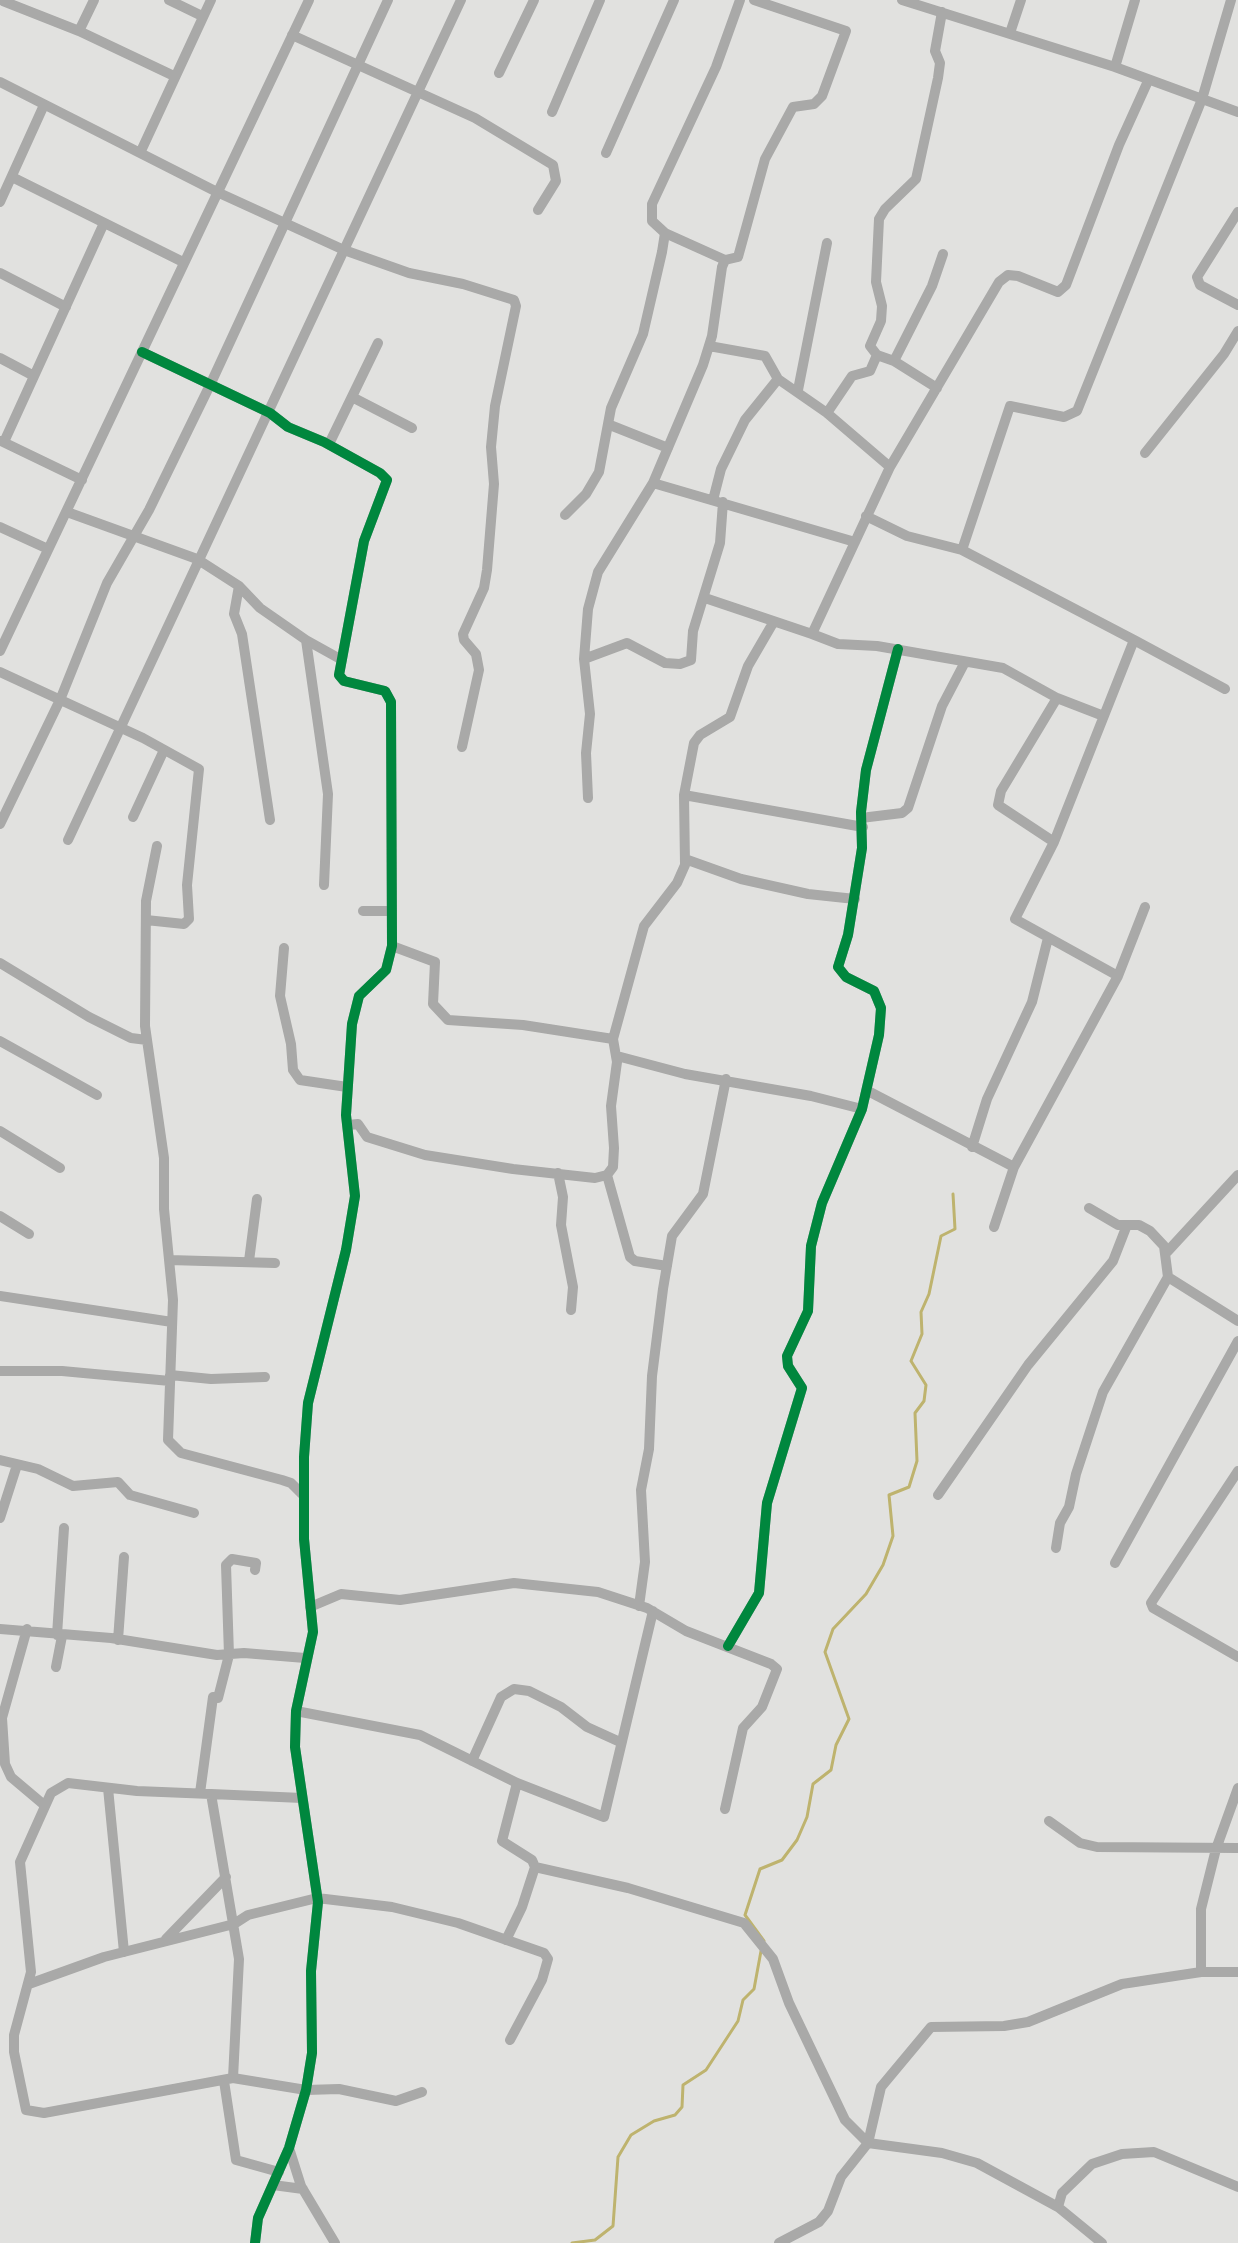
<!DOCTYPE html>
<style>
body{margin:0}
canvas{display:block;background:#e1e1df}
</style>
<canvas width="1238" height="2243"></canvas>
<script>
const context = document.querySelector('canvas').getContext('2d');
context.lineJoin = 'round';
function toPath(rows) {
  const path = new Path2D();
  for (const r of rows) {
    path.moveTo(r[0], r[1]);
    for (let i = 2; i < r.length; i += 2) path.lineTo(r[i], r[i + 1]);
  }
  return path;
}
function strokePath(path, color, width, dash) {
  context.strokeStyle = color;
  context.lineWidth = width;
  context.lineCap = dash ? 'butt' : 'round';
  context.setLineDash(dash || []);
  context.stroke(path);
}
const stream = toPath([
 [764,1941,745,1915,760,1869,782,1860,797,1840,807,1817,813,1784,831,1770,836,1745,849,1719,825,1652,833,1629,866,1594,883,1565,893,1536,889,1495,909,1487,917,1461,915,1413,924,1401,926,1385,911,1361,922,1334,921,1312,929,1294,941,1236,955,1229,953,1194],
 [572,2243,595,2240,613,2226,618,2157,631,2135,654,2121,675,2115,682,2107,683,2085,706,2070,738,2021,743,2000,754,1989,761,1951]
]);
const minor = toPath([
 [169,0,202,16],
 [902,0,1115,67,1238,112],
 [3,1,79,31,174,76],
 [79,31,94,0],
 [1010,33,1021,0],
 [292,35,475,118,553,165,556,181,538,210],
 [1115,67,1135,0],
 [499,73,534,0],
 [0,82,217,192,344,250,409,273,463,284,514,300,516,306,495,406,491,447,494,484,487,570,484,588,463,634,464,640,476,654,479,670,462,747],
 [552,112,600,0],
 [141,151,211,0],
 [606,153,674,0],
 [12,177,183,262],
 [0,202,44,105],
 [1238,212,1197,277,1200,285,1238,305],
 [665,233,725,260],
 [0,273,66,307],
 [709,346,765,356,778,379,827,413,890,467],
 [142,352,270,413,288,427,324,442,380,473,387,480,364,541,339,675,344,681,385,691,391,702,392,946,386,970,359,996,352,1024,346,1115,355,1196,346,1250,308,1403,304,1457,304,1539,313,1632,296,1711,295,1747,318,1902,311,1971,312,2053,306,2090,289,2148,258,2218,255,2243],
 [0,358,34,376],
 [894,361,932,286,943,254],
 [937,388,894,361,877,355,870,346,881,321,882,306,876,282,879,219,885,209,916,179,938,78,940,63,935,51,942,12],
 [798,390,827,243],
 [352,397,412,428],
 [827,413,852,376,870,371,877,355],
 [610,425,668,448],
 [1,441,82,480],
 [4,442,104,223],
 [329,444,378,343],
 [1145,453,1224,354,1238,331],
 [653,483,855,542],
 [713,500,721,469,745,420,778,379],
 [67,512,197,559,239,586,260,608,306,640,328,794,324,885],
 [565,515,586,494,599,472,611,408,643,334,662,252,665,233,652,221,652,204,716,67,740,0],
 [866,516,907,536,962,550,1134,640,1054,842,1015,919,1118,976],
 [0,527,48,549],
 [962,550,1010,406,1064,417,1077,411,1202,99,1231,0],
 [239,586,234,614,242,634,270,820],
 [705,598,812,634],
 [306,640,342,660],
 [1134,640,1225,689],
 [0,651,309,0],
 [584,659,588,609,598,572,653,483,703,365,712,336,722,267,725,260,738,257,765,159,793,107,814,104,822,96,846,31,754,0],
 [0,672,143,738,199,769,187,885,189,919,184,924,146,920],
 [1101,715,1057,698,1003,668,877,646,838,644,812,634,890,467,999,282,1008,275,1018,276,1058,292,1066,285,1119,145,1148,81],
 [684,795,694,743,700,735,730,717,748,666,773,623],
 [588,798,586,753,590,714,584,659,627,643,665,663,680,664,691,660,693,631,720,543,723,502],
 [133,817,164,750],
 [861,818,902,813,908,808,942,706,965,662],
 [0,824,60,700,107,583,149,510,211,383,388,0],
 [68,840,461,0],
 [1054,842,998,805,1001,791,1057,698],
 [157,846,146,901,145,1026,164,1158,164,1209,173,1300,168,1440,181,1453,282,1480,291,1483,302,1494],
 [685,859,741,879,808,894,855,899],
 [363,911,391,911],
 [392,946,435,962,433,1004,448,1020,523,1025,613,1039,644,926,677,883,685,865,684,795,863,827],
 [284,948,280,996,291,1044,293,1070,300,1080,347,1087],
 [0,963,89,1017,131,1038,147,1040],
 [0,1041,97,1095],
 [617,1056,685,1074,811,1096,862,1109],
 [868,1091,1014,1167],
 [348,1125,358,1124,367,1137,425,1155,513,1169,595,1178,607,1175,613,1167,614,1148,611,1106,617,1062,613,1039],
 [0,1131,60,1168],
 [972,1147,987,1099,1032,1002,1048,938],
 [558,1173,563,1197,561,1225,573,1287,571,1310],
 [607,1175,630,1257,635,1261,667,1266],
 [1089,1208,1118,1225,1139,1225,1150,1231,1164,1246,1168,1277,1238,1321],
 [0,1216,29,1234],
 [994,1227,1014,1167,1118,976,1145,907],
 [1167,1252,1238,1175],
 [169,1260,275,1263],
 [249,1261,257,1199],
 [0,1296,172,1322],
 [0,1371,62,1371,170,1381],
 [170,1375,211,1379,265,1377],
 [0,1460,38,1469,73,1486,118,1482,130,1495,194,1513],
 [1238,1471,1151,1603,1153,1608,1238,1657],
 [938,1495,1028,1365,1113,1261,1127,1225],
 [0,1518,17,1465],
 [1056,1548,1060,1523,1069,1507,1076,1474,1103,1392,1168,1277],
 [1115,1563,1238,1341],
 [639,1606,645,1562,641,1490,649,1449,652,1376,663,1289,672,1236,703,1194,726,1079],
 [310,1607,341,1594,400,1600,514,1583,598,1592,647,1608,686,1631,771,1664,777,1669,762,1707,743,1728,725,1809],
 [0,1629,111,1638,217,1655,244,1653,305,1658],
 [27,1629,2,1718,5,1764,11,1777,43,1804],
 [57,1635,64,1528],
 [118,1640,124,1557],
 [728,1646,759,1593,767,1503,802,1388,788,1366,787,1356,808,1311,811,1246,822,1203,862,1109,879,1035,881,1008,874,991,846,977,838,967,848,935,862,848,861,812,866,770,898,649],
 [56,1667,62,1636],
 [296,1711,420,1735,517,1783,604,1817,653,1611],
 [472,1761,501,1697,514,1689,529,1691,561,1707,587,1727,620,1742],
 [517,1783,502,1841,532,1860,535,1867,628,1888,744,1923,773,1959,789,2003,845,2120,868,2143,942,2153,977,2163,1058,2207],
 [108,1788,124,1952],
 [200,1793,213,1697,218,1698,229,1655,226,1565,232,1559,256,1563,255,1570],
 [211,1794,239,1959,233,2078,44,2113,26,2110,14,2052,14,2035,31,1972,20,1862,51,1793,68,1783,137,1791,211,1794,302,1798],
 [1049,1821,1080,1843,1097,1847,1238,1848],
 [166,1939,226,1877],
 [506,1940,522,1907,535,1867],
 [1201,1972,1201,1909,1216,1849,1238,1788],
 [29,1984,104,1957,234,1924,248,1915,317,1898,392,1907,458,1923,544,1953,548,1959,542,1980,510,2040],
 [233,2078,306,2090,339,2089,396,2101,422,2092],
 [224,2081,236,2160,279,2172],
 [289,2148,301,2186,335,2243],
 [273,2185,303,2189],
 [779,2243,819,2222,828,2211,841,2177,868,2143,881,2087,931,2027,1004,2026,1028,2022,1122,1984,1201,1972,1238,1972],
 [1102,2243,1058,2207,1062,2193,1092,2164,1122,2154,1154,2152,1238,2187]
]);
const cycleway = toPath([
 [142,352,270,413,288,427,324,442,380,473,387,480,364,541,339,675,344,681,385,691,391,702,392,946,386,970,359,996,352,1024,346,1115,355,1196,346,1250,308,1403,304,1457,304,1539,313,1632,296,1711,295,1747,318,1902,311,1971,312,2053,306,2090,289,2148,258,2218,255,2243],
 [728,1646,759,1593,767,1503,802,1388,788,1366,787,1356,808,1311,811,1246,822,1203,862,1109,879,1035,881,1008,874,991,846,977,838,967,848,935,862,848,861,812,866,770,898,649]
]);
strokePath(stream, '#beb36e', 3);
strokePath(minor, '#a9a9a8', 10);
strokePath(cycleway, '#00873e', 10);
</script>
